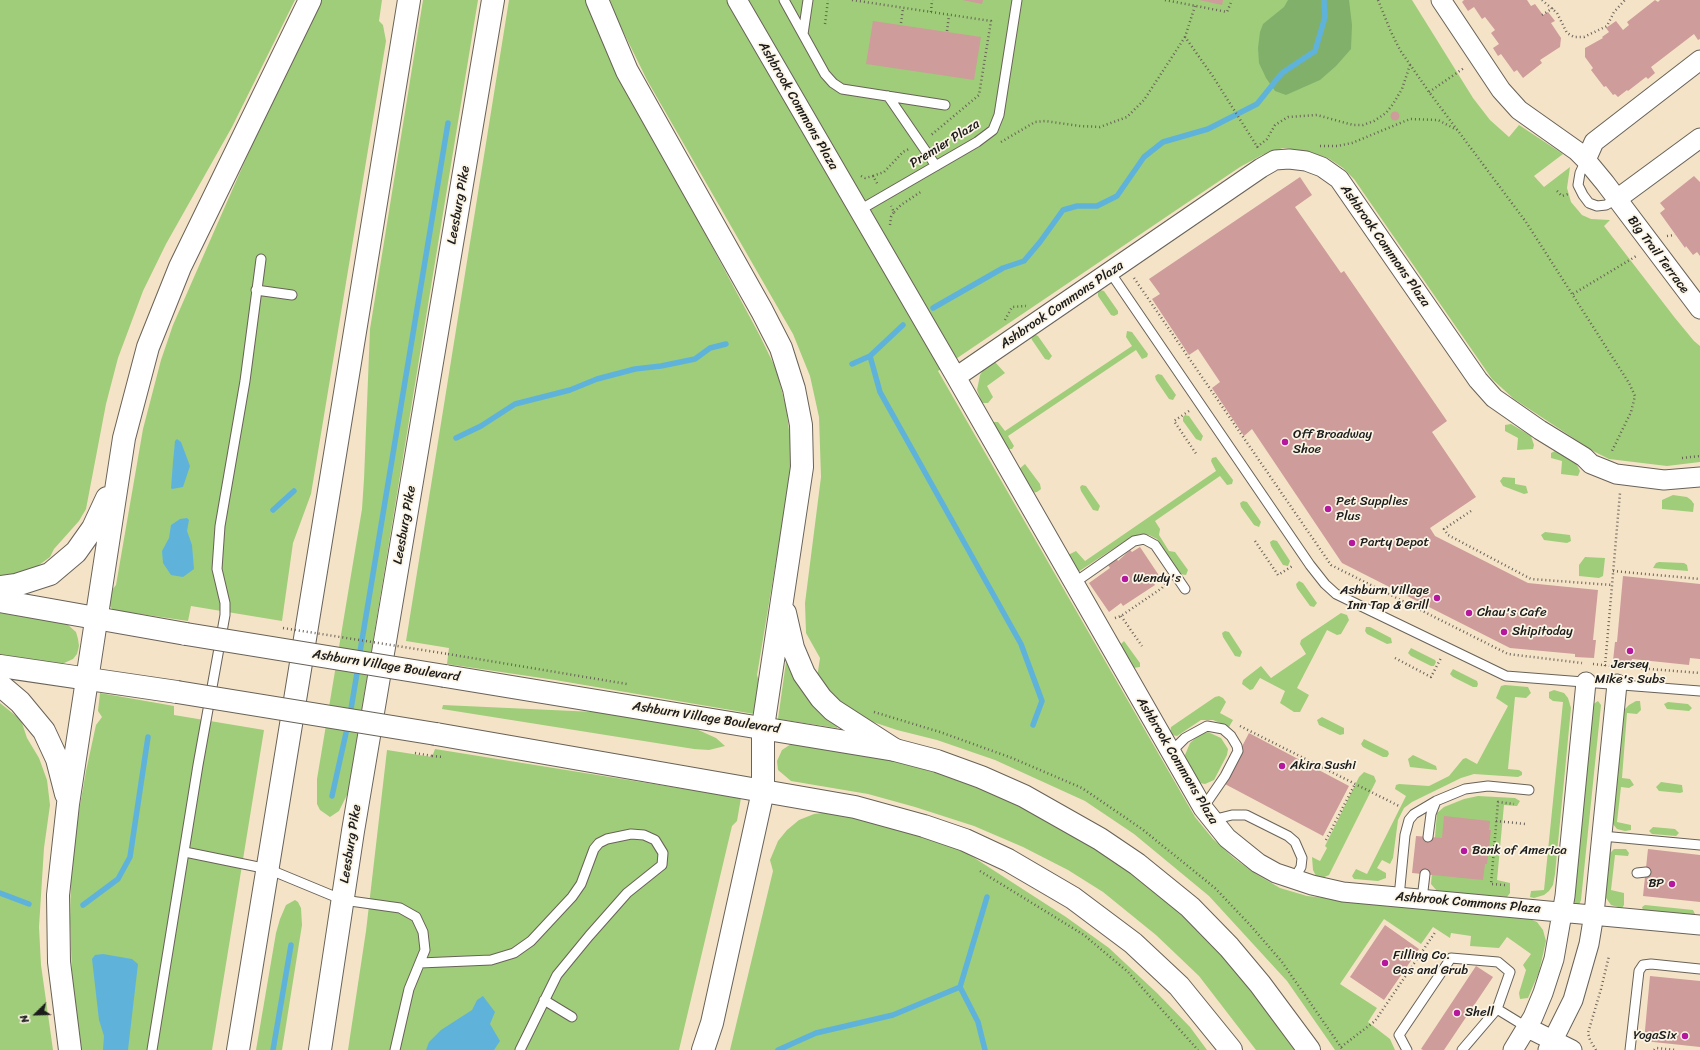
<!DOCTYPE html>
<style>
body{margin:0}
#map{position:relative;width:1700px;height:1050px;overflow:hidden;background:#f5e3c8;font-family:Sriracha,sans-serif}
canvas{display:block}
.north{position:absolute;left:16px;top:994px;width:40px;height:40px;-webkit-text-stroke:3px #fcf5e5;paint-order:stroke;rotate:247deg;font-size:11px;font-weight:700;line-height:16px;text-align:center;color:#1c1c1c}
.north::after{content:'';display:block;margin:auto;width:14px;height:18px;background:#1c1c1c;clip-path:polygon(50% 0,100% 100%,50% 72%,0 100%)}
</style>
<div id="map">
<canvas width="1700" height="1050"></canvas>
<div class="north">N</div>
</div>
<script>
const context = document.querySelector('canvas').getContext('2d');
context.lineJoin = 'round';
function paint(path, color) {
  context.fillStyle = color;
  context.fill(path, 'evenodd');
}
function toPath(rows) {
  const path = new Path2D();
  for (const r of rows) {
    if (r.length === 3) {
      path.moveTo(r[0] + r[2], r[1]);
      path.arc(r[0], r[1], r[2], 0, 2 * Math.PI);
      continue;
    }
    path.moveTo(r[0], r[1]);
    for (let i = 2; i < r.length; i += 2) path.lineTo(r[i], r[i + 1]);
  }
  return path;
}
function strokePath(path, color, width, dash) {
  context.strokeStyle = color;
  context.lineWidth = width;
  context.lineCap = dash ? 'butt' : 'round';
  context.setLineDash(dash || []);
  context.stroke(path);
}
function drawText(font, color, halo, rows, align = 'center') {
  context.font = font + ' Sriracha,sans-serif';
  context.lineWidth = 3.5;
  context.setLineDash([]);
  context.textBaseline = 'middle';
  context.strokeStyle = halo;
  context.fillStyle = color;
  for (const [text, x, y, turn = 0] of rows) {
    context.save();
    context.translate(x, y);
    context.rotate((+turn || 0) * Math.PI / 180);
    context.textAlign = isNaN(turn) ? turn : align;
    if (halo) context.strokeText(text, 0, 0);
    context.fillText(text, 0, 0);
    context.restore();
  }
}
const green = toPath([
 [0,0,295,0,232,127,166,244,143,291,118,358,106,404,86,509,79,521,54,549,50,557,35,568,17,575,0,578],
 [322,0,382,0,379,21,383,25,386,41,311,494,293,543,282,621,191,606,188,621,113,610,109,605,112,590,116,585,143,429,161,360,173,325,273,97],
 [423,0,478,0,348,793,339,811,330,817,320,810,317,804,317,779,362,509,364,479,370,329],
 [509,0,590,0,619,73,760,336,776,369,786,407,791,445,790,477,757,675,760,685,754,714,555,680,447,664,449,648,406,641],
 [610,0,1412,0,1473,98,1490,120,1509,137,1519,125,1563,154,1534,176,1544,187,1570,167,1567,188,1571,202,1582,215,1591,219,1610,220,1604,226,1675,318,1694,341,1700,346,1700,462,1667,466,1609,459,1593,451,1514,399,1492,379,1354,179,1343,168,1328,158,1306,151,1283,148,1262,155,1240,167,938,371,1195,817,1213,839,1235,859,1256,874,1280,888,1307,896,1530,919,1537,922,1543,930,1546,941,1539,972,1528,998,1520,999,1519,993,1526,970,1523,965,1531,954,1507,937,1499,948,1470,946,1471,936,1451,933,1450,938,1433,927,1421,944,1384,919,1340,984,1377,1008,1368,1022,1390,1039,1395,1050,1335,1050,1287,981,1209,896,1134,834,1085,801,995,760,937,740,897,730,861,718,836,699,817,678,820,658,806,633,805,603,821,477,819,417,810,376,793,334,647,80,616,17],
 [1100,290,1104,291,1118,311,1118,314,1114,316,1111,315,1098,296,1098,292],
 [1127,331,1132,332,1148,354,1147,357,1142,359,1136,350,1008,436,1014,446,1012,449,1006,449,993,424,994,422,998,422,1005,431,1132,346,1126,337],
 [1034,334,1038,336,1052,356,1049,360,1045,359,1032,340,1031,337],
 [995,362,1005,373,987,386,993,397,988,403,982,403,977,390,980,375,984,369],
 [1158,374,1162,375,1176,395,1173,400,1169,399,1156,380,1155,376],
 [1185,415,1189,416,1203,436,1201,441,1196,439,1183,421,1183,417],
 [1511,424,1531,436,1534,445,1533,449,1517,450,1518,438,1505,431,1505,425],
 [1555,451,1576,463,1580,471,1578,476,1561,474,1562,461,1551,458,1551,453],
 [1216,457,1233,480,1232,484,1227,485,1220,476,1155,521,1160,529,1159,535,1169,551,1175,552,1188,570,1186,575,1180,574,1157,539,1149,535,1140,534,1125,541,1078,572,1068,556,1070,554,1076,551,1085,561,1216,471,1211,461,1212,458],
 [1025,464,1040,484,1041,489,1037,492,1032,493,1018,470],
 [1503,477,1515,478,1515,484,1526,486,1528,493,1524,494,1503,486,1500,481],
 [1082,485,1086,486,1100,506,1098,511,1093,510,1081,491,1080,487],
 [1673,495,1687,497,1691,500,1694,504,1693,512,1662,509,1662,500],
 [1243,501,1247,502,1261,522,1259,527,1254,525,1241,507,1240,503],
 [1545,532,1570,535,1571,541,1567,543,1544,540,1541,535],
 [1273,540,1277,541,1290,561,1288,566,1283,565,1271,546,1270,542],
 [1585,557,1605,558,1603,576,1599,578,1579,576,1579,565],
 [1659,562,1684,563,1687,565,1688,571,1653,568,1656,563],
 [1299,581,1303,583,1317,603,1314,607,1310,606,1297,588,1296,584],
 [0,613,67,624,76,632,78,639,79,646,77,654,73,659,62,664,0,655],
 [1341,613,1347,615,1349,620,1341,634,1337,635,1327,630,1297,688,1309,695,1300,712,1294,712,1280,703,1285,691,1260,678,1253,689,1250,690,1242,684,1243,680,1261,666,1271,678,1306,654,1300,644,1301,640],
 [1366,627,1370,627,1391,638,1392,643,1387,644,1367,634,1365,631],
 [1225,631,1229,632,1242,652,1240,657,1235,656,1223,637,1222,633],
 [1124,641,1140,663,1140,667,1133,668,1120,645],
 [1411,648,1435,660,1436,662,1434,666,1431,666,1411,656,1408,653],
 [786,662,797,683,839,723,837,728,778,719],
 [1453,669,1477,681,1478,684,1477,687,1473,687,1453,677,1450,674],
 [1505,685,1528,687,1531,693,1526,698,1515,697,1508,769,1519,770,1522,772,1522,775,1518,777,1474,774,1461,778,1412,802,1404,808,1398,820,1393,858,1390,864,1382,860,1377,868,1386,873,1386,878,1378,881,1354,879,1352,876,1356,869,1367,874,1406,796,1395,789,1396,785,1399,784,1429,786,1449,776,1463,759,1466,758,1477,764,1508,706,1496,698,1501,686],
 [1554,690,1564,693,1568,698,1571,708,1555,874,1553,885,1549,891,1544,895,1534,898,1530,897,1531,891,1544,890,1563,702,1553,701,1549,698,1549,692],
 [100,693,174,706,174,715,264,730,212,1050,81,1050,72,976,70,921,71,876,75,834,86,771,96,725,102,717,98,711],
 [1219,696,1223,698,1226,702,1220,713,1233,720,1229,727,1213,720,1201,720,1177,736,1172,735,1170,733,1171,727,1215,697],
 [1598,701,1601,705,1581,900,1579,905,1576,904,1574,902,1574,896,1592,705],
 [1636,701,1640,701,1641,710,1637,714,1627,713,1622,778,1630,779,1634,785,1629,788,1621,787,1617,822,1631,825,1631,830,1625,831,1617,829,1612,823,1623,711,1629,705],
 [1668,702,1688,704,1692,708,1689,711,1667,709,1664,704],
 [0,703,21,720,27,738,39,758,47,780,50,805,44,848,39,927,41,965,53,1050,0,1050],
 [443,705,617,713,670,722,694,728,716,738,725,746,709,750,694,749,442,709],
 [1322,717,1344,728,1344,734,1340,735,1319,725,1317,720],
 [1208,732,1221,738,1228,749,1227,755,1214,780,1205,784,1200,783,1184,760,1185,755,1190,743,1200,734],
 [1364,739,1388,751,1389,754,1387,757,1383,757,1363,747,1361,744],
 [791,744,893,760,939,774,989,792,1037,814,1080,838,1133,874,1175,908,1219,950,1257,996,1295,1050,1256,1050,1199,976,1156,935,1103,892,1068,870,1023,847,974,826,915,807,868,794,791,781,778,770,777,761,782,750],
 [435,749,741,798,737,821,732,826,679,1050,348,1050,366,931,387,750,432,757],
 [1413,755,1436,766,1437,770,1410,767,1408,759],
 [1364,772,1374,776,1376,781,1329,875,1322,878,1316,876,1313,870,1312,857,1320,861,1327,848,1325,846,1359,777],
 [1661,782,1682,785,1683,792,1680,793,1659,791,1656,787],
 [1478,796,1515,798,1520,801,1517,806,1504,805,1497,880,1510,883,1510,893,1507,897,1437,891,1431,884,1437,813,1444,807,1464,799],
 [831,812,902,829,959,848,1066,917,1109,948,1157,993,1190,1027,1207,1050,730,1050,773,871,770,860,778,841,787,830,799,820,814,814],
 [1653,827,1675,829,1679,833,1676,836,1652,834,1649,831],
 [1614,849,1626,849,1629,853,1628,856,1615,855,1611,890,1624,893,1624,905,1622,908,1611,905,1604,895,1609,854],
 [295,900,298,902,301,908,302,925,282,1050,256,1050,276,933,280,919,286,905],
 [1645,905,1693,910,1695,914,1694,916,1643,910,1642,907]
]);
const forest = toPath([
 [1288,0,1349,0,1352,25,1351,49,1336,66,1320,80,1286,95,1275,91,1266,78,1259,63,1258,48,1260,32,1263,24,1284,7]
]);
const water = toPath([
 [177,439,181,442,190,466,183,487,172,489,171,488,173,462,175,441],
 [187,518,189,520,187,531,192,545,194,569,183,577,171,575,163,563,162,551,169,538,171,525,180,519],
 [103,954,132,959,138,964,128,1050,103,1050,104,1036,99,1020,92,959,95,955],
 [483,996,495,1012,490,1024,500,1041,494,1050,426,1050,429,1042,441,1030,472,1010,477,1000]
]);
const stream = toPath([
 [933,308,1003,268,1024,261,1040,242,1063,210,1077,206,1097,206,1117,196,1144,157,1163,142,1208,129,1257,104,1282,73,1315,51,1325,17,1324,0],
 [903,325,870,356,880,392,1021,644,1042,701,1033,725],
 [852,364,870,356],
 [456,438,481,426,515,404,570,390,597,379,635,369,661,366,695,359,710,348,726,344],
 [273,510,294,491],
 [359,658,448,123],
 [350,715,358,667],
 [332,796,348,724],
 [0,893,29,904],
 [83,905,118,879,130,857,148,737],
 [273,1050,291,945],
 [778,1050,816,1033,893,1015,960,987],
 [985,1050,978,1022,960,987,987,897]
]);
const building = toPath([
 [962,0,983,0,982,4],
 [1199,0,1223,0,1222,5],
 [1464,0,1527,0,1531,6,1535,4,1543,15,1548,12,1555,21,1551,23,1561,38,1560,47,1540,60,1542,63,1523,78,1517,70,1514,72,1501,54,1498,56,1493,48,1499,44,1491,33,1495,30,1485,17,1482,19,1474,7,1468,11,1462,2],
 [1655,0,1658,2,1660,0,1700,0,1700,39,1698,40,1694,34,1651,67,1655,73,1648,79,1646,77,1628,91,1627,90,1618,97,1615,94,1613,95,1606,86,1604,87,1591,70,1593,68,1585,57,1585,48,1603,38,1602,37,1609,32,1606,28,1616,21,1623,30,1629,25,1627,22],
 [873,21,981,37,974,80,866,64],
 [1395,116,4.5],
 [1694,176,1700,182,1700,256,1697,252,1693,255,1686,246,1685,248,1660,213,1665,209,1660,203],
 [1300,177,1312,195,1295,207,1341,273,1344,271,1447,421,1432,432,1476,497,1430,528,1435,536,1528,583,1598,590,1593,640,1596,640,1594,658,1575,657,1575,654,1510,648,1342,563,1252,429,1244,436,1212,388,1220,382,1198,349,1189,355,1152,299,1160,294,1149,279],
 [1140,547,1160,577,1153,582,1155,585,1123,606,1121,603,1109,612,1089,583,1110,568,1108,565,1117,559,1118,561,1130,550,1132,552],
 [1623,576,1700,584,1700,659,1690,658,1689,665,1632,659,1631,663,1613,661,1615,642,1617,642],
 [1249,733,1349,786,1323,836,1223,783],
 [1444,816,1490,821,1489,830,1491,830,1487,864,1485,864,1483,880,1412,873,1416,836,1442,838],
 [1648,849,1700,855,1700,902,1643,896],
 [1385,925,1419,949,1384,1000,1350,977],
 [1476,966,1493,977,1444,1050,1423,1050,1421,1049],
 [1650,976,1700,981,1700,1047,1644,1041]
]);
const path = toPath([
 [852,0,991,21,979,95,930,136],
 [1165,0,1227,12,1232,0],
 [1378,0,1391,32,1400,50,1429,92,1526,222,1629,383,1635,396,1631,412,1611,453],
 [1542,0,1557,13,1567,33,1574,37,1584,37,1607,26,1614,12,1625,0],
 [1195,6,1185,37,1212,75,1258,148],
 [931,12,932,0],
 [1542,15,1553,8],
 [901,23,903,8],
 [825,24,828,0],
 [947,31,949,15],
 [1429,92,1464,68],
 [1001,142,1035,122,1045,121,1080,126,1100,127,1127,117,1144,100,1185,37],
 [1320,146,1337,146,1352,143,1410,119,1438,120,1457,130],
 [1257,147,1267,139,1275,125,1288,117,1317,115,1353,125,1363,125,1374,121,1386,113,1393,104,1402,89,1410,65],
 [861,176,865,178,873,176,878,185],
 [873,176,884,172,903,152,909,149],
 [1557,191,1562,196,1568,194],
 [894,212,901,205,922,191],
 [890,225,891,217,894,212,891,206],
 [1667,236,1675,235],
 [1134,278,1331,565,1508,654,1582,663],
 [1573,294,1638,255],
 [1005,320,1012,307,1026,306],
 [1189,411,1174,421,1197,455],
 [1682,458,1700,456],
 [1471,511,1444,529,1448,535,1531,579,1612,585],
 [1255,541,1278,575,1294,565],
 [1613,571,1700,579],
 [1121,616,1142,646],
 [1115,618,1121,616,1162,588,1166,583],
 [448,654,627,684],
 [1395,658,1431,677,1441,658],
 [1593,664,1612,666],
 [1605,666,1620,493],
 [1625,667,1700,673],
 [874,712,940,732,1012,758,1082,788,1142,829,1215,888,1251,926,1282,962,1343,1050],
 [1240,726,1399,806],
 [432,756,444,757],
 [1496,821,1526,824],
 [1326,840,1355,784],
 [980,871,1084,935,1128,972,1198,1050],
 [1505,885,1491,884,1498,802,1514,804],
 [1341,1047,1375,1021,1436,931],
 [1596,1050,1590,1040,1588,1033,1601,989,1609,956],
 [1654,1050,1656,1048,1676,1050]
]);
const lane = toPath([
 [784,0,825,74,833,83,842,89,945,105],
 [803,34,808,0],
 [888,96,936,166],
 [1586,160,1580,173,1578,185,1583,195,1589,203,1597,206,1606,205,1617,199],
 [858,211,977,142,993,130,999,115,1017,0],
 [1110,272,1310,565,1325,584,1336,594,1506,676,1700,691],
 [256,290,292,295],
 [1074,583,1134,541,1144,539,1155,545,1185,589],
 [1171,752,1185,738,1207,726,1223,729,1231,736,1237,746,1238,751,1225,776,1203,808],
 [1212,820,1232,815,1246,815,1288,836,1295,842,1302,858,1301,867,1294,879],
 [1602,836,1700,845],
 [1428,837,1431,814,1436,801],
 [185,852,268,869,343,900,400,908,416,917,423,932,425,950,409,989,395,1050],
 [1637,873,1646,872],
 [1399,897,1405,835,1409,820,1414,814,1436,801,1465,789,1488,786,1529,790],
 [1422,899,1425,874],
 [420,963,491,960,514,953,531,941,572,897,581,884,594,849,599,843,607,839,631,834,644,835,655,840,663,853,662,865,627,893,589,936,557,975,520,1050],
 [544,1000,572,1017],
 [1497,1009,1528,1028],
 [152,1050,198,765,225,615,225,603,217,569,220,526,245,381,261,259],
 [1407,1050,1399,1035,1451,958,1498,962,1510,972,1497,1009,1462,1050],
 [1630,1050,1639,971,1643,965,1651,964,1700,969]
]);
const street = toPath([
 [737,0,956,377,1203,808,1227,838,1258,863,1276,873,1312,885,1343,892,1700,925],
 [1441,0,1501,90,1519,110,1577,151,1586,160,1594,142,1700,60],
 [1586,160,1605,183,1700,309],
 [1617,199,1700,138],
 [956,377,1261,168,1275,160,1289,159,1306,161,1322,167,1339,179,1478,380,1494,398,1540,430,1584,457,1591,464,1616,474,1664,480,1700,477],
 [1528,1028,1572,1050],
 [1513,1050,1533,1017,1543,993,1554,959,1565,896,1586,682],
 [1548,1050,1573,1000,1589,944,1594,914,1617,684]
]);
const secondary = toPath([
 [0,601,186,634],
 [0,666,177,692],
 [445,676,895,750,937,761,981,777,1024,796,1100,839,1137,864,1190,907,1229,947,1260,984,1309,1050],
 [436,734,855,807,924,826,965,840,1008,860,1073,898,1133,943,1179,986,1231,1050]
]);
const highway = toPath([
 [597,0,627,71,762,311,781,348,794,389,801,425,802,467,763,727,763,791,712,1023,703,1050],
 [0,587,16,585,50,574,76,552,93,528,107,498],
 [785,613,793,648,804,674,821,698,833,710,895,750],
 [0,685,20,702,44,731,57,759,66,794],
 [70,1050,59,962,58,895,68,804,124,438,148,347,180,267,310,0],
 [238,1050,409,0],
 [320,1050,353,831,493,0]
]);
const pathBridge = toPath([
 [283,628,448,654],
 [415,753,432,756]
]);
const secondaryBridge = toPath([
 [186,634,445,676],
 [177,692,436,734]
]);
const markers = [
 [1285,442,4,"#b5179e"],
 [1328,509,4,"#b5179e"],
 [1352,543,4,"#b5179e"],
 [1125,579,4,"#b5179e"],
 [1437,598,4,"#b5179e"],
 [1469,613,4,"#b5179e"],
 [1504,632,4,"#b5179e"],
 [1630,651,4,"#b5179e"],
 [1282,766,4,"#b5179e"],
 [1464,851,4,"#b5179e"],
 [1672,884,4,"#b5179e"],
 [1385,963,4,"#b5179e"],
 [1457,1013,4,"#b5179e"],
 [1685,1036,4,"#b5179e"]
];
const streetNames = [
 ["Ashbrook Commons Plaza",798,106,60],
 ["Premier Plaza",945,144,-32],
 ["Leesburg Pike",459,205,-80],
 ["Ashbrook Commons Plaza",1385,246,55],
 ["Big Trail Terrace",1658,255,53],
 ["Ashbrook Commons Plaza",1062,305,-34],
 ["Leesburg Pike",405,525,-80],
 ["Ashburn Village Boulevard",386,666,9],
 ["Ashburn Village Boulevard",706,718,9],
 ["Ashbrook Commons Plaza",1177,761,59],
 ["Leesburg Pike",351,844,-81],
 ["Ashbrook Commons Plaza",1468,903,5]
];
const poiNames = [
 ["Off Broadway",1293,435],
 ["Shoe",1293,450],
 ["Pet Supplies",1336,502],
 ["Plus",1336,517],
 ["Party Depot",1360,543],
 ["Wendy's",1133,579],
 ["Ashburn Village",1429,591,"right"],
 ["Inn Tap & Grill",1429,606,"right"],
 ["Chau's Cafe",1477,613],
 ["Shipitoday",1512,632],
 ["Jersey",1630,665,"center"],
 ["Mike's Subs",1630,680,"center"],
 ["Akira Sushi",1290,766],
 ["Bank of America",1472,851],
 ["BP",1664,884,"right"],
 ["Filling Co.",1393,956],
 ["Gas and Grub",1393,971],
 ["Shell",1465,1013],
 ["YogaSix",1677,1036,"right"]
];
paint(green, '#a0cd7a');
paint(forest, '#80b06a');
paint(water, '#5fb3db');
strokePath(stream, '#5fb3db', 5.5);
paint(building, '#ce9c9a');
strokePath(lane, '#686258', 11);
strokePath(street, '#686258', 21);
strokePath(secondary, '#686258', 24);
strokePath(highway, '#686258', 24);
strokePath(path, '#686258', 2.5, [1, 3]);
strokePath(lane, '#fff', 9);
strokePath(street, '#fff', 19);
strokePath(secondary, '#fff', 22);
strokePath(highway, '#fff', 22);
strokePath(secondaryBridge, '#686258', 24, []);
strokePath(pathBridge, '#686258', 2.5, [1, 3]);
strokePath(secondaryBridge, '#fff', 22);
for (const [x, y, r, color] of markers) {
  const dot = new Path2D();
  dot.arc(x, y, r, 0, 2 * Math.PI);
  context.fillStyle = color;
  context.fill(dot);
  strokePath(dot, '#fcf5e5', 1.5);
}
drawText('13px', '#1c1c1c', '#fcf5e5', streetNames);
drawText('13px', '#1c1c1c', '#fcf5e5', poiNames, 'left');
</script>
